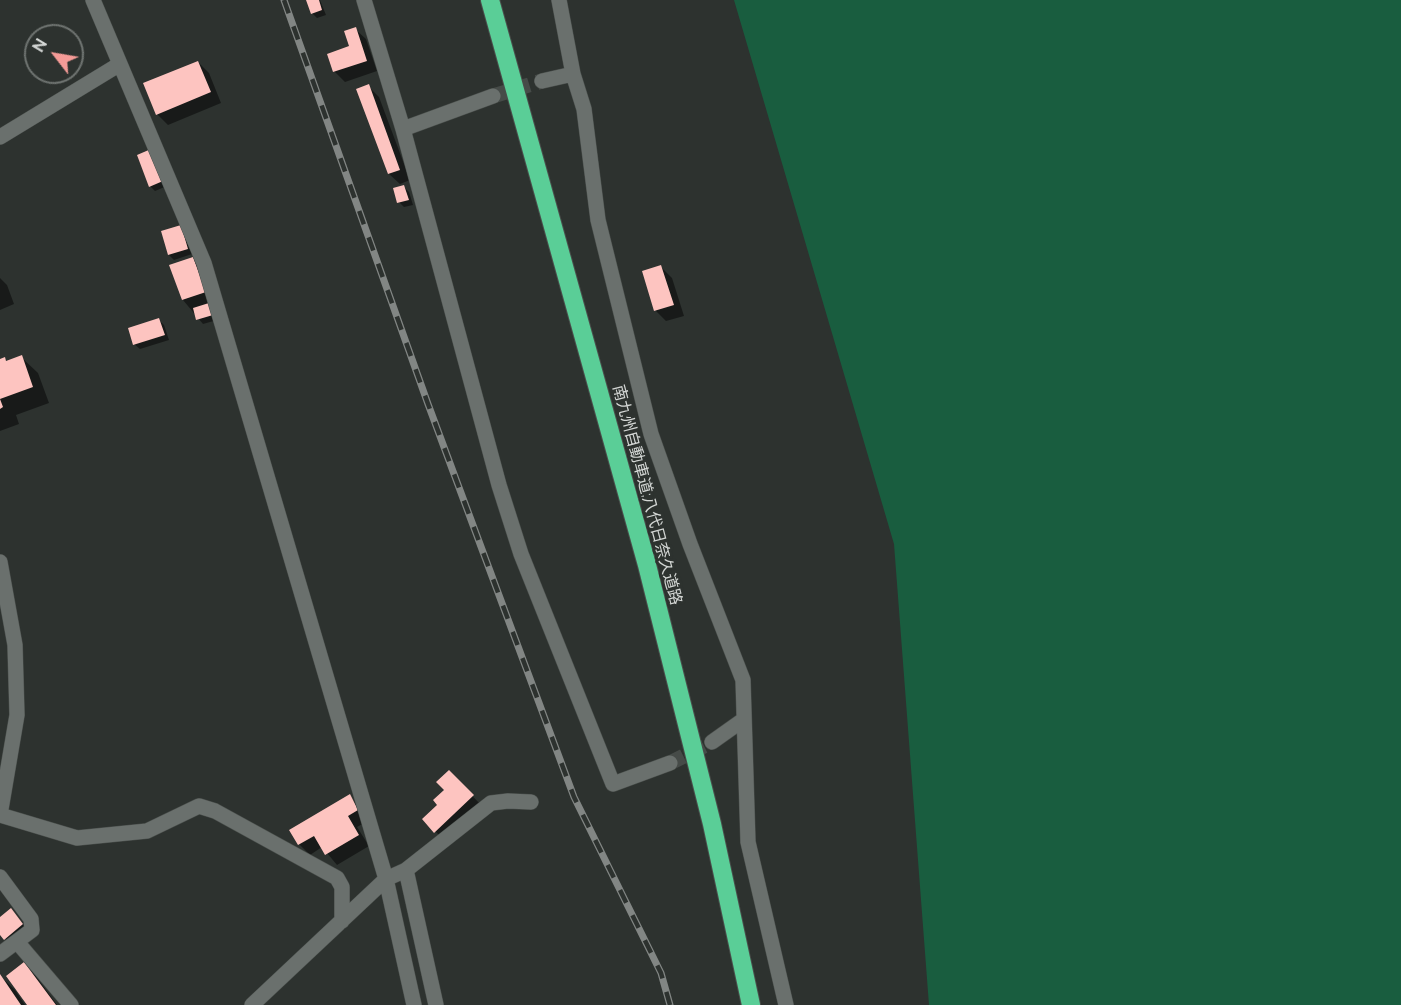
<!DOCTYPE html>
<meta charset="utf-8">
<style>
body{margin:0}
#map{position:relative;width:1401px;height:1005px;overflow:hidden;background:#2d322f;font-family:Raleway,sans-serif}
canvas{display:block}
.north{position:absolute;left:24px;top:24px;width:60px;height:60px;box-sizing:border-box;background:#2d322f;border:2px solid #6f7471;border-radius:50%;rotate:301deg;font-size:16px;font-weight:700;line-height:24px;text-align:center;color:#d3d6d4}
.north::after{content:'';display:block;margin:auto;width:21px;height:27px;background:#f59b97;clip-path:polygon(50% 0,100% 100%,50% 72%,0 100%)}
</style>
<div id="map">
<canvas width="1401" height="1005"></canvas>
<div class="north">N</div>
</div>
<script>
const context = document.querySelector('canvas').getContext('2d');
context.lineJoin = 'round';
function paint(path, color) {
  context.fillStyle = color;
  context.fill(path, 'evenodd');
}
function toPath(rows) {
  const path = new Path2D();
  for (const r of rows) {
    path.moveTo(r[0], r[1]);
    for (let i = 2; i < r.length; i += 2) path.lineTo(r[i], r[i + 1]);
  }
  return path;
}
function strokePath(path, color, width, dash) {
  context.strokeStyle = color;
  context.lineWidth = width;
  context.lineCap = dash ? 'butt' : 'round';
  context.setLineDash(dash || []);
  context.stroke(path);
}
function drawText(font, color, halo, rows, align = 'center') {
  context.font = font + ' Raleway,"Noto Sans JP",sans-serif';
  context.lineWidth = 6;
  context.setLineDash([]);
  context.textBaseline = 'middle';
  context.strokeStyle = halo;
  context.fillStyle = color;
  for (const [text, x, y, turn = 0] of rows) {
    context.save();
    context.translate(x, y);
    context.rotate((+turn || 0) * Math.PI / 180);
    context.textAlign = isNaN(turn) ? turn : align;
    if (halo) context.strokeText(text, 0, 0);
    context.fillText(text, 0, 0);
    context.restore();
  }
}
const green = toPath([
 [734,0,1401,0,1401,1005,929,1005,894,544]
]);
const shadow = toPath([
 [308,0,320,0,326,15,317,18,312,13],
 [355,29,366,39,377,71,345,82,334,71,351,47],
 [198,62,209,73,221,103,168,125,157,114],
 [368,86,379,97,410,180,400,184,389,174],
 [139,156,167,186,155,191,150,186],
 [404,187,409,192,413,205,404,207,399,202],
 [181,227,192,254,174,260,169,255],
 [193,259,204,269,217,320,203,324,183,300],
 [661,267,672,278,684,316,666,321,656,311,644,272],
 [0,278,7,285,14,304,0,310],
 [159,320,164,325,169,340,140,349,134,344],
 [21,357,38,373,49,403,16,415,19,424,0,431,0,360,4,359,8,362],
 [449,772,483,807,446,842,424,820,440,805],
 [350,796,368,821,357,827,369,846,337,865,322,847,310,855,299,844],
 [16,915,27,929,10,943,0,932,0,919],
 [24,964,35,975,57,1005,29,1005],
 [0,976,15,990,25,1005,0,1005]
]);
const building = toPath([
 [306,0,319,0,322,10,311,14],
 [356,27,367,61,333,72,327,54,349,46,344,31],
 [198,61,211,92,156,115,143,83],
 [369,84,400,170,388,174,356,89],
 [151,149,163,181,149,187,137,155],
 [404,185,409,200,397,203,393,188],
 [181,225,188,249,168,255,161,231],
 [193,257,206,292,182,300,169,265],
 [661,265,674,305,654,311,642,271],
 [209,303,213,315,196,320,193,308],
 [159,318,165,335,133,345,128,328],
 [22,355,33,387,0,399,3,407,0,409,0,359,5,357,6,361],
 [449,770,474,795,434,833,422,819,437,805,433,800,444,790,436,782],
 [350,794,358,810,348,816,359,835,325,855,314,836,298,845,289,830],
 [11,908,23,924,4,940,0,935,0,917],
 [24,962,56,1005,27,1005,6,976],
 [0,974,21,1005,0,1005]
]);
const streetTunnel = toPath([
 [493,96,542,81],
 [670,763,712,742]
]);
const street = toPath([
 [364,0,403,129,499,485,521,554,613,784,670,763],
 [559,0,573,74,584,109,598,220,651,434,690,544,743,680,748,842,786,1005],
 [120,64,204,263,386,879,414,1005],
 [542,81,573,74],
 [403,129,493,96],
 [0,137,120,64,93,0],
 [0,562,15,645,17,715,0,815,77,838,147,831,199,806,215,811,337,878,342,887,342,921],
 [712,742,743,720],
 [406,870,436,1005],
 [0,877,31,919,32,930,0,954],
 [18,943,71,1005],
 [252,1005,386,879,406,870,491,803,508,801,531,802]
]);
const highway = toPath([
 [490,0,647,565,712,824,751,1005]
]);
const rail = toPath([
 [284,0,428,404,574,797,661,973,670,1005]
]);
const streetNames = [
 ["南九州自動車道;八代日奈久道路",647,495,75]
];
paint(green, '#195d3f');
paint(shadow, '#0007');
paint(building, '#fdc4c0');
strokePath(streetTunnel, '#464b48', 15, [15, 8]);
strokePath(street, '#4a4f4c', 16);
strokePath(highway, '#4a4f4c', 20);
strokePath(street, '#6a706d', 15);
strokePath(highway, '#5ace97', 18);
strokePath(rail, '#828684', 7);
strokePath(rail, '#2d322f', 4.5, [14]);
drawText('16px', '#d3d6d4', '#2d322f', streetNames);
</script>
